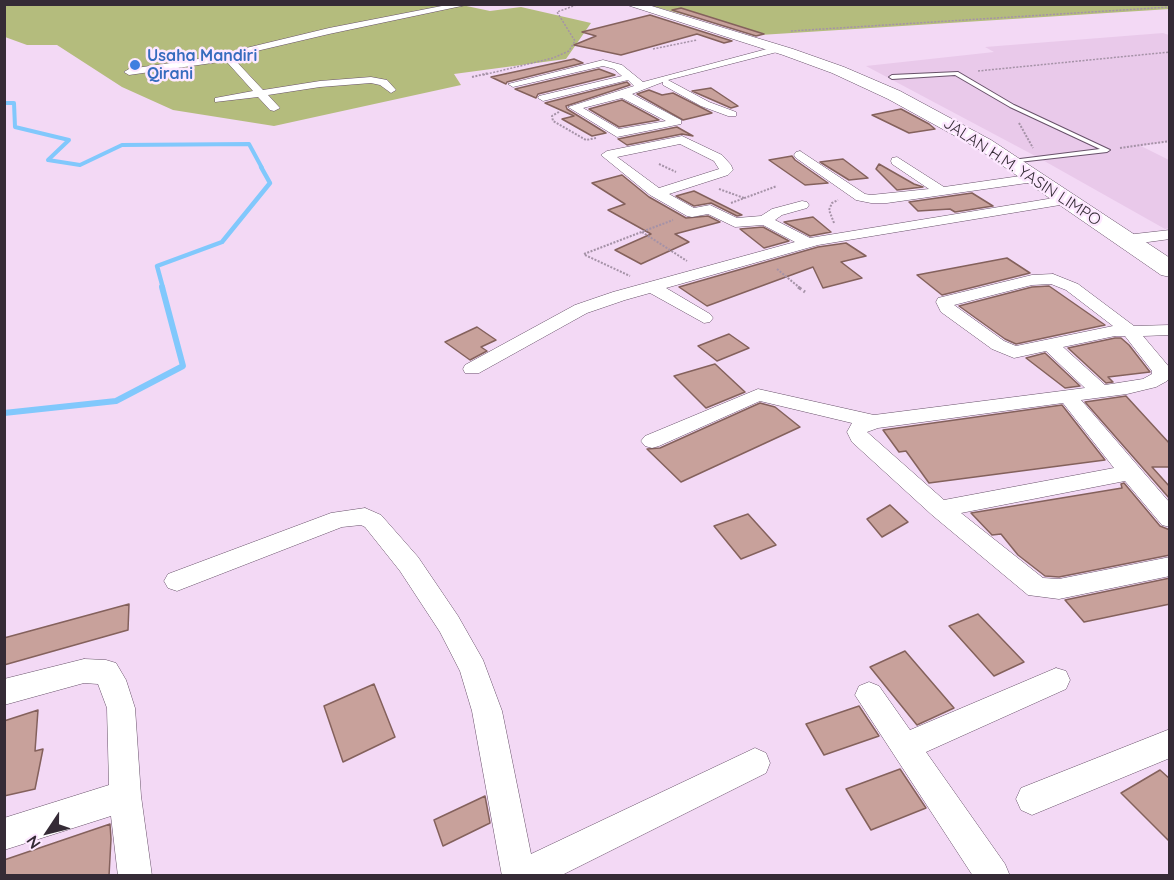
<!DOCTYPE html>
<style>
body{margin:0}
#map{position:relative;width:1174px;height:880px;overflow:hidden;background:#f3d9f5;font-family:Quicksand,sans-serif}
canvas{display:block}
.frame{position:absolute;inset:0;border:6px solid #352b36;pointer-events:none}
.north{position:absolute;left:18px;top:802px;width:60px;height:60px;-webkit-text-stroke:4px #fde8ff;paint-order:stroke;rotate:235deg;font-size:16px;font-weight:700;line-height:24px;text-align:center;color:#352b36}
.north::after{content:'';display:block;margin:auto;width:21px;height:27px;background:#352b36;clip-path:polygon(50% 0,100% 100%,50% 72%,0 100%)}
</style>
<div id="map">
<canvas width="1174" height="880"></canvas>
<div class="frame"></div>
<div class="north">N</div>
</div>
<script>
const context = document.querySelector('canvas').getContext('2d');
context.lineJoin = 'round';
function paint(path, color) {
  context.fillStyle = color;
  context.fill(path, 'evenodd');
}
function toPath(rows) {
  const path = new Path2D();
  for (const r of rows) {
    path.moveTo(r[0], r[1]);
    for (let i = 2; i < r.length; i += 2) path.lineTo(r[i], r[i + 1]);
  }
  return path;
}
function strokePath(path, color, width, dash) {
  context.strokeStyle = color;
  context.lineWidth = width;
  context.lineCap = dash ? 'butt' : 'round';
  context.setLineDash(dash || []);
  context.stroke(path);
}
function drawText(font, color, halo, rows, align = 'center') {
  context.font = font + ' Quicksand,sans-serif';
  context.lineWidth = 5;
  context.setLineDash([]);
  context.textBaseline = 'middle';
  context.strokeStyle = halo;
  context.fillStyle = color;
  for (const [text, x, y, turn = 0] of rows) {
    context.save();
    context.translate(x, y);
    context.rotate((+turn || 0) * Math.PI / 180);
    context.textAlign = isNaN(turn) ? turn : align;
    if (halo) context.strokeText(text, 0, 0);
    context.fillText(text, 0, 0);
    context.restore();
  }
}
const built = toPath([
 [1163,33,1169,35,1169,141,1141,146,1169,160,1169,228,1165,229,1039,158,866,66,994,52,985,47]
]);
const green = toPath([
 [457,4,490,11,521,7,591,23,566,59,454,74,461,85,274,126,173,110,122,87,57,45,27,45,5,37,4,5],
 [1169,4,1170,9,760,35,648,5]
]);
const streamFar2 = toPath([
 [4,103,14,103,15,127,69,140,48,160,80,165,122,145,249,144,262,168]
]);
const streamFar1 = toPath([
 [163,288,157,266,222,242,270,183,261,167]
]);
const stream = toPath([
 [4,413,116,401,183,366,162,287]
]);
const building = toPath([
 [681,8,764,34,756,36,672,10,681,8],
 [650,15,732,41,724,43,697,34,621,55,574,45,596,36,582,32,650,15],
 [574,59,583,63,507,82,506,84,491,77,574,59],
 [599,69,615,75,538,94,536,98,515,89,599,69],
 [627,82,630,85,566,106,567,109,606,133,592,136,562,119,574,116,545,103,627,82],
 [711,88,738,106,731,108,692,91,711,88],
 [649,90,662,95,673,93,712,113,683,120,637,94,649,90],
 [622,100,659,120,619,127,589,109,622,100],
 [901,109,929,124,935,129,909,133,872,115,901,109],
 [677,127,693,136,682,134,627,145,618,139,677,127],
 [792,156,795,160,828,183,805,185,769,160,792,156],
 [843,159,868,178,849,180,820,162,843,159],
 [879,164,914,184,923,187,897,190,876,169,879,164],
 [622,175,649,197,686,218,708,216,720,222,675,234,689,242,641,264,615,250,651,234,608,210,625,204,592,183,622,175],
 [694,191,742,215,737,216,711,203,694,206,676,196,694,191],
 [972,193,993,206,955,212,950,209,918,211,909,202,972,193],
 [813,217,831,232,810,236,784,222,813,217],
 [763,227,789,241,764,248,740,229,763,227],
 [846,243,866,256,841,262,862,278,823,288,813,267,707,306,679,287,818,247,846,243],
 [1007,258,1030,273,942,295,917,275,1007,258],
 [1049,286,1105,325,1016,344,1005,339,959,306,1032,287,1049,286],
 [477,327,496,340,481,347,487,351,470,360,445,342,477,327],
 [729,334,749,348,717,361,698,346,729,334],
 [1115,338,1121,338,1129,345,1150,372,1108,377,1113,382,1106,383,1068,348,1115,338],
 [1045,353,1080,386,1065,388,1026,358,1045,353],
 [715,364,745,392,706,408,674,376,715,364],
 [1126,396,1170,444,1170,467,1152,467,1170,487,1170,499,1085,402,1126,396],
 [760,403,775,407,800,427,681,482,647,449,660,448,760,403],
 [1062,405,1105,460,929,483,906,451,899,452,883,430,1062,405],
 [1124,483,1160,526,1170,530,1170,555,1059,577,1045,576,1018,555,1001,534,992,535,971,513,1122,488,1121,484,1124,483],
 [890,505,908,522,882,537,867,519,890,505],
 [748,514,776,545,741,559,714,526,748,514],
 [1170,578,1170,604,1084,622,1065,600,1170,578],
 [129,604,128,630,4,665,4,638,129,604],
 [978,614,1024,662,994,676,949,626,978,614],
 [905,651,954,708,917,725,870,667,905,651],
 [374,684,395,737,343,762,324,706,374,684],
 [859,706,879,736,824,755,806,724,859,706],
 [38,710,35,751,43,749,35,789,4,796,4,721,38,710],
 [900,769,926,808,871,830,846,789,900,769],
 [1160,770,1170,779,1170,842,1121,793,1160,770],
 [485,796,490,823,443,846,434,820,485,796],
 [110,824,111,839,109,876,4,876,4,860,110,824]
]);
const pathFar2 = toPath([
 [791,31,1170,7],
 [653,49,697,40],
 [978,71,1170,52],
 [483,75,553,58,569,51,575,41,557,12,579,4]
]);
const pathFar1 = toPath([
 [472,77,489,73],
 [559,112,552,116,553,121,586,140,596,138],
 [1019,123,1033,148],
 [1120,148,1170,141],
 [659,164,676,172],
 [719,189,744,198],
 [731,203,777,186],
 [834,223,829,210,832,203,838,200],
 [642,232,687,261],
 [584,254,673,220],
 [585,255,630,276],
 [777,269,800,288]
]);
const path = toPath([
 [798,287,805,292]
]);
const lane = toPath([
 [958,72,1014,105,1110,150,1107,152,1010,163,1009,162,1012,160,1100,149,1010,107,955,75,892,79,889,77,892,75,958,72]
]);
const street = toPath([
 [452,4,471,4,329,34,248,53,234,59,263,90,320,81,371,77,387,80,396,90,391,93,380,85,371,83,320,87,268,95,280,108,274,111,270,110,258,97,215,102,215,98,253,91,226,61,129,75,124,72,129,69,226,55,242,49,329,28,452,4],
 [778,46,781,47,781,51,668,80,709,102,736,112,736,116,728,116,701,106,663,85,663,82,632,94,681,120,681,124,617,137,568,107,634,86,628,80,543,101,538,98,539,96,622,76,614,69,603,66,513,87,508,84,603,60,622,65,643,82,778,46],
 [622,98,666,121,619,129,583,108,622,98],
 [682,136,722,155,731,165,733,170,728,175,669,194,694,208,710,205,737,218,761,216,772,209,802,201,807,202,809,205,807,208,782,215,775,220,810,238,1066,196,1073,200,1066,204,818,245,666,288,710,314,713,318,710,322,704,323,650,293,625,300,587,313,479,373,465,373,463,369,465,365,575,305,613,292,795,242,763,225,735,227,708,214,692,217,687,216,650,195,601,155,607,151,682,136],
 [680,144,714,161,719,169,659,188,617,157,680,144],
 [800,151,865,194,871,195,929,189,892,164,891,161,892,158,897,157,944,187,1034,174,1041,178,1034,182,887,203,871,203,856,200,796,158,794,155,796,152,800,151],
 [1170,230,1170,239,1126,245,1118,240,1126,235,1170,230],
 [1053,274,1078,284,1134,326,1170,325,1170,335,1143,336,1170,368,1170,377,1167,381,1156,387,1127,394,1081,400,1170,503,1170,527,1162,525,1125,481,961,513,1043,578,1059,579,1170,557,1170,576,1059,599,1028,595,932,515,852,442,847,432,852,423,760,401,659,446,652,448,645,446,641,441,645,436,758,389,874,415,1085,388,1046,351,1014,358,992,349,941,312,936,302,938,298,1032,275,1053,274],
 [1051,284,1066,290,1113,326,1016,346,1004,341,954,305,1032,285,1051,284],
 [1115,336,1125,336,1152,371,1152,374,1143,379,1105,385,1063,347,1115,336],
 [1063,403,1114,468,944,500,867,432,878,428,1063,403],
 [365,508,381,515,418,557,458,616,483,660,502,711,531,854,755,748,766,753,770,763,766,773,560,876,502,876,472,711,460,671,440,632,400,571,365,527,361,525,342,527,177,591,168,588,164,581,168,574,331,513,365,508],
 [84,659,106,660,116,663,126,680,135,708,141,796,152,876,118,876,111,816,4,850,4,818,109,785,107,708,98,684,84,683,4,705,4,679,84,659],
 [1056,668,1066,671,1070,680,1066,689,926,752,1005,864,1010,876,973,876,855,695,859,686,869,682,879,686,910,730,1056,668],
 [1170,729,1170,758,1032,815,1021,810,1016,799,1021,788,1170,729]
]);
const primary = toPath([
 [624,4,645,4,793,49,844,67,900,91,991,140,1170,258,1170,277,1161,275,977,148,888,99,832,73,783,55,624,4]
]);
const markers = [
 [135,65,6,"#3f7fe0"]
];
const farShopnames = [
 ["Usaha Mandiri",147,56],
 ["Qirani",147,74]
];
const farStreetnames = [
 ["JALAN H.M. YASIN LIMPO",1022,172,33]
];
paint(built, '#e9c9ea');
paint(green, '#b4bc7d');
strokePath(streamFar2, '#81c8fc', 4);
strokePath(streamFar1, '#81c8fc', 4.5);
strokePath(stream, '#81c8fc', 6);
paint(building, '#c8a19b');
strokePath(building, '#84615c', 1.5);
strokePath(lane, '#68526a', 2);
strokePath(street, '#68526a', 1);
strokePath(primary, '#68526a', 1);
strokePath(pathFar2, '#a592a7', 1.5, [2, 1.5]);
strokePath(pathFar1, '#a592a7', 2, [2, 1.5]);
strokePath(path, '#a592a7', 3, [4, 3]);
paint(lane, '#fff');
paint(street, '#fff');
paint(primary, '#fff');
for (const [x, y, r, color] of markers) {
  const dot = new Path2D();
  dot.arc(x, y, r, 0, 2 * Math.PI);
  context.fillStyle = color;
  context.fill(dot);
  strokePath(dot, '#fde8ff', 2);
}
drawText('bold 16px', '#366cbe', '#fde8ff', farShopnames, 'left');
drawText('16px', '#352b36', '#fde8ff', farStreetnames);
</script>
